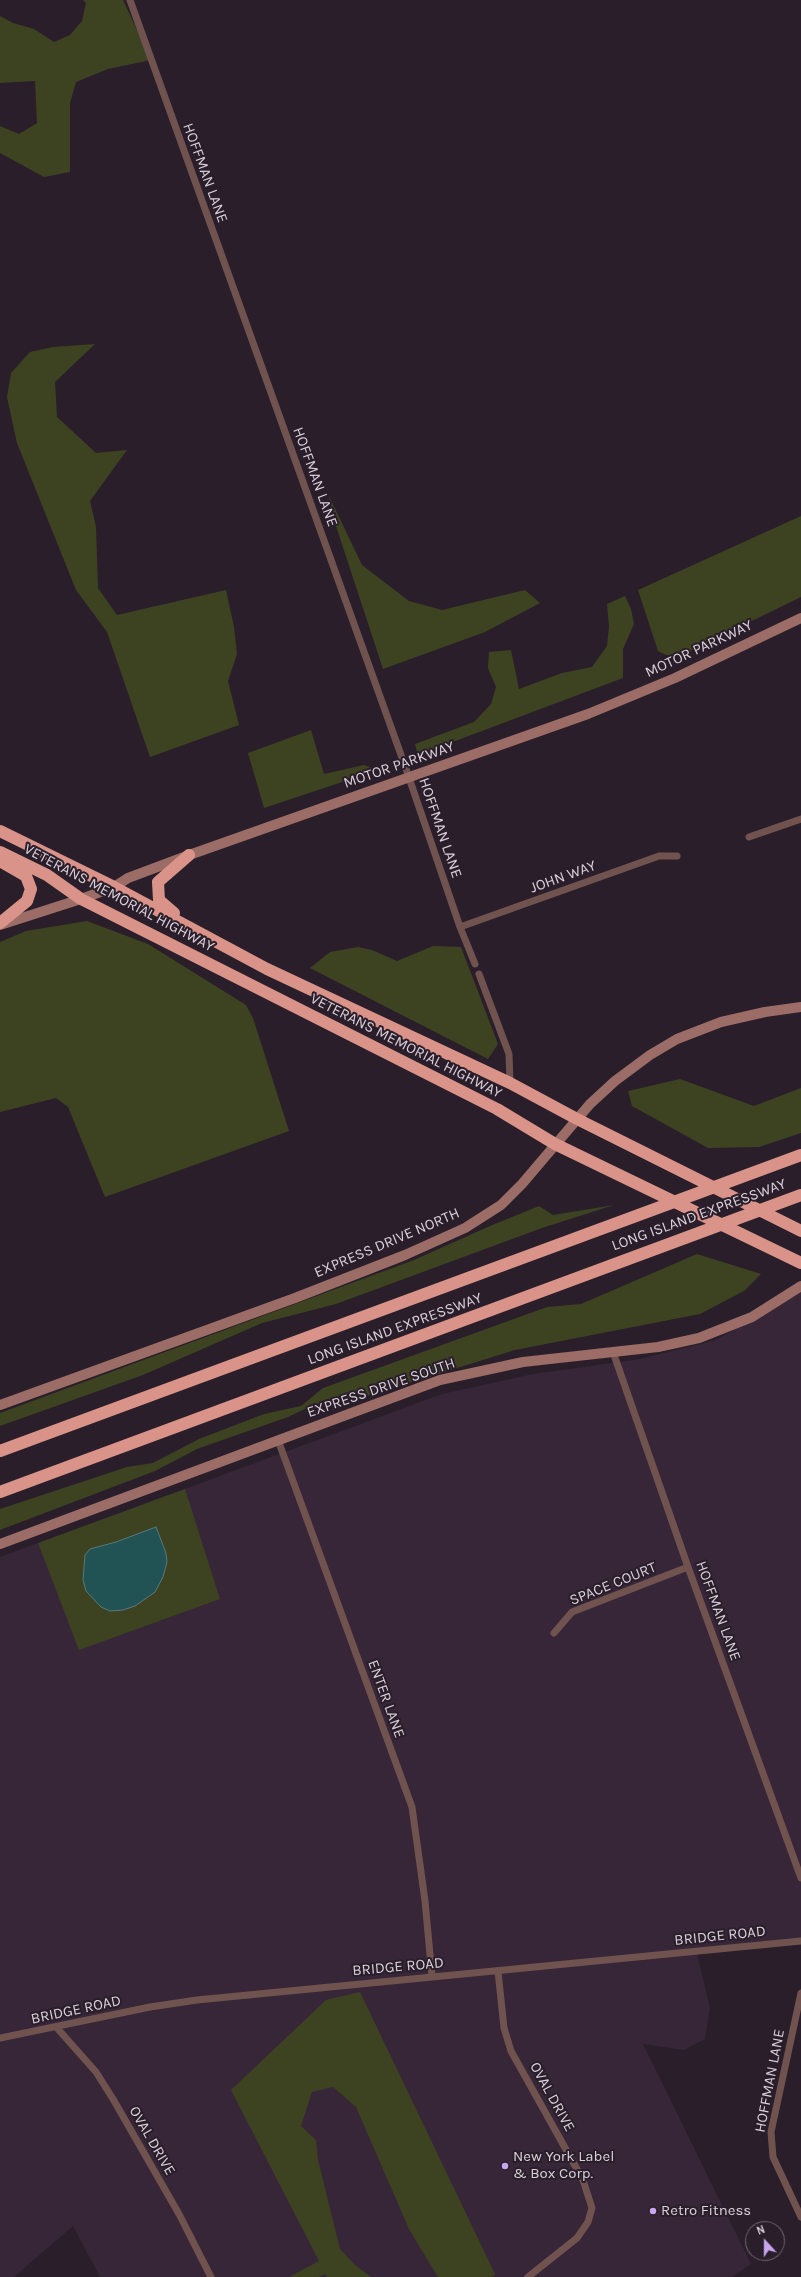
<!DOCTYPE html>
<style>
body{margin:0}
#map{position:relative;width:801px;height:2277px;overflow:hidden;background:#2a1e2b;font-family:Karla,sans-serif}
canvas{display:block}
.north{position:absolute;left:745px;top:2221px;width:40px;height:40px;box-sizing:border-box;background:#2a1e2b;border:1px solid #706671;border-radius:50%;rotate:339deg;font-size:11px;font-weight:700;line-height:16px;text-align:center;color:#dad2db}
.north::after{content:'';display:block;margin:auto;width:14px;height:18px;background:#c8a6ef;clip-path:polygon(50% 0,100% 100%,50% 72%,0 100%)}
</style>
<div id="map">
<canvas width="801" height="2277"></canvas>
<div class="north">N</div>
</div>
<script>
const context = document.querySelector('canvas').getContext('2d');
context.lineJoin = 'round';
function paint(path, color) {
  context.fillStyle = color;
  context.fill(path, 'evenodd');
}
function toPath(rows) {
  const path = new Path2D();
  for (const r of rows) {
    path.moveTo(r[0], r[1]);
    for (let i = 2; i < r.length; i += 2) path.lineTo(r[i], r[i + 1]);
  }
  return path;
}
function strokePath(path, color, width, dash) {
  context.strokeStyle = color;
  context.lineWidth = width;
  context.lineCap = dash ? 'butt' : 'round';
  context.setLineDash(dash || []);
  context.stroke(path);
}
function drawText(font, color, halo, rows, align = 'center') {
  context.font = font + ' Karla,sans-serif';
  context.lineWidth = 4;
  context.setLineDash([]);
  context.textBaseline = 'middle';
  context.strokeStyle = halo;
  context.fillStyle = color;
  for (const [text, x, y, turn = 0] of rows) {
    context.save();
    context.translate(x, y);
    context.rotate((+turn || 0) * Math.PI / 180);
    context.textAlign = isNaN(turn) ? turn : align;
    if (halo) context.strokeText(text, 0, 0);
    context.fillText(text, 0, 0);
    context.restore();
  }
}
const built = toPath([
 [801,1287,801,1944,697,1953,710,2008,705,2039,684,2050,643,2044,751,2264,732,2277,100,2277,73,2226,14,2277,0,2277,0,1557,442,1394,533,1374,640,1359,716,1340,776,1305]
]);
const green = toPath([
 [83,0,123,0,151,60,108,69,76,82,70,103,70,172,44,177,0,153,0,126,19,134,37,123,35,81,0,83,0,16,13,23,34,29,54,42,70,35,82,21,86,3],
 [95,344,55,382,57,417,96,453,127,450,90,501,96,527,98,588,117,615,226,590,234,627,237,654,228,681,239,725,150,757,107,632,76,590,17,443,7,397,11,373,30,352,53,347],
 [329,496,362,565,409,601,442,610,525,590,540,603,485,632,383,669,334,520],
 [801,516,801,597,682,655,666,655,658,651,638,590],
 [625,596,631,609,634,624,623,649,623,678,418,755,415,744,474,722,491,704,496,687,488,668,489,652,511,650,519,689,562,673,592,667,607,646,609,626,607,604],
 [311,730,324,774,364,765,378,770,264,808,248,753],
 [87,921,148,944,246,1005,253,1018,289,1131,105,1197,68,1107,56,1098,0,1112,0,942,26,931],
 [433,946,461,947,498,1044,488,1059,310,968,330,952,358,947,372,950,397,961],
 [680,1079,754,1106,801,1088,801,1133,759,1147,708,1148,632,1106,628,1091],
 [614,1205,542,1228,336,1304,262,1323,143,1375,0,1426,0,1413,414,1260,490,1226,539,1206,553,1215],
 [697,1254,761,1274,744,1291,700,1314,515,1350,370,1395,313,1405,288,1417,197,1449,155,1471,0,1530,0,1509,127,1467,153,1463,199,1439,264,1414,301,1406,323,1388,547,1307,581,1304],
 [185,1489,220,1599,79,1650,38,1543],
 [360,1992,495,2274,492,2277,438,2277,409,2229,356,2107,333,2087,312,2092,301,2126,316,2140,318,2160,340,2249,355,2265,371,2277,327,2277,325,2274,319,2277,289,2277,319,2261,231,2090,326,2000]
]);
const water = toPath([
 [156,1527,166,1553,167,1562,163,1577,155,1592,135,1606,123,1610,110,1611,101,1607,86,1591,83,1580,85,1555,90,1549,116,1542,156,1527]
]);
const street = toPath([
 [130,0,405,766,460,927,475,964],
 [749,837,801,819],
 [460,927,659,856,677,856],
 [479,974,509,1054,510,1083],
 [613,1352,688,1567,801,1878],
 [278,1440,412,1807,425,1901,432,1976],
 [554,1633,572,1612,688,1567],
 [498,1971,504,2028,511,2051,583,2180,592,2208,588,2222,577,2238,528,2277],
 [801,1993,771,2132,773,2157,801,2217],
 [57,2028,96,2072,113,2099,179,2214,211,2277],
 [0,2038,150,2007,197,2000,801,1941]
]);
const secondary = toPath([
 [0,925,81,899,114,887,128,878,192,854,588,714,675,678,801,618],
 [0,1405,295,1298,405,1255,465,1228,501,1205,522,1184,590,1104,615,1081,650,1055,677,1039,721,1022,765,1012,801,1007],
 [0,1544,440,1380,523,1362,658,1347,699,1338,752,1317,801,1286]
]);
const highway = toPath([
 [0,831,114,887,267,969,510,1083,577,1119,801,1231],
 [0,852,47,875,81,899,497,1109,555,1144,801,1263],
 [0,861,26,876,31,889,27,901,0,923],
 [174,913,159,900,158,882,189,855],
 [0,1451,801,1155],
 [0,1492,801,1195]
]);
const markers = [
 [505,2166,4,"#c8a6ef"],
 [653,2211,4,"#c8a6ef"]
];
const streetNames = [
 ["HOFFMAN LANE",205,173,70],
 ["HOFFMAN LANE",315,477,70],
 ["MOTOR PARKWAY",699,649,-25],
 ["MOTOR PARKWAY",399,765,-19],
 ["HOFFMAN LANE",440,828,71],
 ["JOHN WAY",563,877,-20],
 ["VETERANS MEMORIAL HIGHWAY",119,898,28],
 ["VETERANS MEMORIAL HIGHWAY",406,1046,27],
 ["LONG ISLAND EXPRESSWAY",699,1215,-20],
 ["EXPRESS DRIVE NORTH",387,1243,-23],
 ["LONG ISLAND EXPRESSWAY",395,1329,-20],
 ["EXPRESS DRIVE SOUTH",381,1388,-19],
 ["SPACE COURT",613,1584,-22],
 ["HOFFMAN LANE",718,1611,70],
 ["ENTER LANE",386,1699,70],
 ["BRIDGE ROAD",720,1936,-6],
 ["BRIDGE ROAD",398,1967,-5],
 ["BRIDGE ROAD",76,2010,-12],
 ["HOFFMAN LANE",770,2081,-79],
 ["OVAL DRIVE",552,2097,61],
 ["OVAL DRIVE",152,2141,60]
];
const poiNames = [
 ["New York Label",513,2157],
 ["& Box Corp.",513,2174],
 ["Retro Fitness",661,2211]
];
paint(built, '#362638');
paint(green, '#3d4321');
paint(water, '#215354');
strokePath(water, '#58797c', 1);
strokePath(street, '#70534e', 7);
strokePath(secondary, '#9b6d66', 10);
strokePath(highway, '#da9388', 12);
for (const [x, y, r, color] of markers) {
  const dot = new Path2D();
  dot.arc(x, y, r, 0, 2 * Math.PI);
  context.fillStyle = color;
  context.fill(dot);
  strokePath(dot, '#2a1e2b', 1.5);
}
drawText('15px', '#dad2db', '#2a1e2b', streetNames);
drawText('15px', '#dad2db', '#2a1e2b', poiNames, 'left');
</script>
